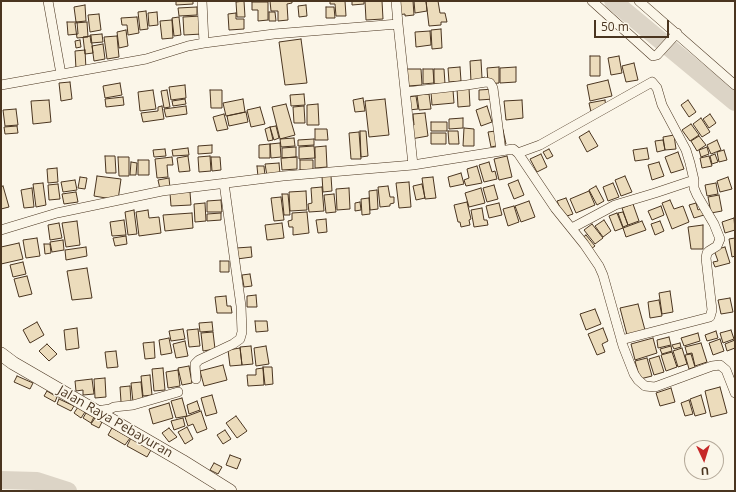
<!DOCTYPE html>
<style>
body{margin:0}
#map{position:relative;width:736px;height:492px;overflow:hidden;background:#fbf6e9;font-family:"Open Sans",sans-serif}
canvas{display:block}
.frame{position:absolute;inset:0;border:2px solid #4a3520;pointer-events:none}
.north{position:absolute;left:684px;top:440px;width:40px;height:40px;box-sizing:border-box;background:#fbf6e9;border:1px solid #b4a999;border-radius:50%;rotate:176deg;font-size:11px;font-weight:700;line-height:16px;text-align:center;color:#4a3520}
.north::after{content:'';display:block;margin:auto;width:14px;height:18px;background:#c62828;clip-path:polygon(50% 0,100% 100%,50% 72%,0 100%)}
.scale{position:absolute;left:594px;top:20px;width:75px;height:18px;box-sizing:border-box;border:2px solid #4a3520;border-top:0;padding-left:5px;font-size:12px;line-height:14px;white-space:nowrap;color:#4a3520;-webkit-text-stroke:3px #fbf6e9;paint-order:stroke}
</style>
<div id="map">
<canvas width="736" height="492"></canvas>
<div class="frame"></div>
<div class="north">U</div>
<div class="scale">50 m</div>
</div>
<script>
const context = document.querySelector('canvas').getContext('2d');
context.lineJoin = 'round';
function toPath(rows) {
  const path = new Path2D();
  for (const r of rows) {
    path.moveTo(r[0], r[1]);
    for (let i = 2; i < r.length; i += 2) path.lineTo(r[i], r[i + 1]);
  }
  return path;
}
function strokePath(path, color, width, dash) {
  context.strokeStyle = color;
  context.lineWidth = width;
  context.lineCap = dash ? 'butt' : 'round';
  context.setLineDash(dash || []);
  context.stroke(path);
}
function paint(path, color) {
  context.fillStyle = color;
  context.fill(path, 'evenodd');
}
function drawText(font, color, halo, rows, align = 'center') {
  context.font = font + ' "Open Sans",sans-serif';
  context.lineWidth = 3;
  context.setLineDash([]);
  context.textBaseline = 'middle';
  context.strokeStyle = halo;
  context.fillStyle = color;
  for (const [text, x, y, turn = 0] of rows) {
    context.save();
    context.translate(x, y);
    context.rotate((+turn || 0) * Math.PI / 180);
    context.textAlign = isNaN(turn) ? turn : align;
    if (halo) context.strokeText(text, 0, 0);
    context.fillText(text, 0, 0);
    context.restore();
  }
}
const river = toPath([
 [613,1,735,102],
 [1,480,37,481,68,491]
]);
const building = toPath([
 [176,1,193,1,193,4,176,5,176,1],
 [244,1,245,17,237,17,236,2,244,1],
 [270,1,292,1,292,3,287,4,288,20,278,21,278,11,271,11,270,1],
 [330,1,345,1,346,16,336,16,335,4,330,4,330,1],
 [352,1,364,1,364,4,352,5,352,1],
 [365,1,382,1,383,19,366,20,365,1],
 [395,1,413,1,414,15,405,16,405,14,396,15,395,1],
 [414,1,426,1,427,11,415,13,414,1],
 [426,1,438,1,440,13,445,13,447,22,441,22,441,25,429,26,426,1],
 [252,2,268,2,268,20,258,21,258,10,252,10,252,2],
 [85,5,86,21,76,22,74,7,85,5],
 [306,5,307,16,299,17,298,6,306,5],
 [197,7,197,15,179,16,178,8,197,7],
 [326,7,334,7,335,18,326,18,326,7],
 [146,11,148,29,140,30,138,12,146,11],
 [157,12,158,25,149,26,148,13,157,12],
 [269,12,275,12,276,21,269,21,269,12],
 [236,13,236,19,244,19,244,29,229,30,228,14,236,13],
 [99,14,101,30,90,32,88,15,99,14],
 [201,16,202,34,184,35,183,17,201,16],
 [137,17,139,33,128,35,127,25,122,25,121,18,137,17],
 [179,17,181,35,174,36,172,18,179,17],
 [172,20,173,38,162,39,160,21,172,20],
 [67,22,77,22,78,34,68,35,67,22],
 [87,22,88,37,77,38,75,23,87,22],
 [441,29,442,48,432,49,431,30,441,29],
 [126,30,128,46,119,48,117,32,126,30],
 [430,31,431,45,416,47,415,32,430,31],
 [102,34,103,42,91,43,90,35,102,34],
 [91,36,93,53,85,54,83,37,91,36],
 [117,36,119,57,107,59,104,37,117,36],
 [301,39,307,83,285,85,279,42,301,39],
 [80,40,81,47,76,48,75,41,80,40],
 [103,44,105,59,94,61,92,46,103,44],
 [85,50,86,69,76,69,75,51,85,50],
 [590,56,600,56,600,76,590,76,590,56],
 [619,56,622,73,611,75,608,58,619,56],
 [481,60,482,78,485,77,486,83,471,82,470,61,481,60],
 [634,63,638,80,626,82,622,66,634,63],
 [460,67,461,81,449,82,448,68,460,67],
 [499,67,499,83,488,84,487,68,499,67],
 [516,67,516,82,500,83,500,68,516,67],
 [407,69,421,69,422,85,408,86,407,69],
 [423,69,433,69,434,83,423,84,423,69],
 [434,69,444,69,445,84,434,84,434,69],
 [608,80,612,96,590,101,587,85,608,80],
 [70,82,72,99,61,101,59,83,70,82],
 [120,83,122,95,105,98,103,86,120,83],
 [185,85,186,98,171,100,169,87,185,85],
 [457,88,469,88,470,106,458,107,457,88],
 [494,89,494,99,479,100,479,90,494,89],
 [153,90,156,109,140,111,138,92,153,90],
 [167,90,170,107,164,108,161,91,167,90],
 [210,90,222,90,222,108,211,108,210,90],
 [453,90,454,103,432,105,431,92,453,90],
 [304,94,305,105,291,106,290,95,304,94],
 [429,94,431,109,419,110,417,95,429,94],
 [416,96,418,109,409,110,407,97,416,96],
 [123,97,124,105,106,107,105,99,123,97],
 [363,98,365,111,355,112,353,100,363,98],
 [185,99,186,104,173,106,172,101,185,99],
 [243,99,245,112,226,116,223,103,243,99],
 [385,99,389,135,369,137,365,101,385,99],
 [49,100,51,122,33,124,31,101,49,100],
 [522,100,523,118,506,120,504,101,522,100],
 [605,100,606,109,591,112,589,103,605,100],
 [688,100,696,112,689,117,681,105,688,100],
 [286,104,295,135,280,139,272,107,286,104],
 [318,104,319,125,307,125,307,105,318,104],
 [162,106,164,119,143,122,141,113,158,111,158,107,162,106],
 [186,106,187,114,166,117,164,109,186,106],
 [304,106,305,123,294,123,293,107,304,106],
 [487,106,492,122,481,126,476,110,487,106],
 [260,107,265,124,251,127,247,110,260,107],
 [16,109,18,125,5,126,3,110,16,109],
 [246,112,248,122,229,126,227,116,246,112],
 [425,113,428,136,411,139,409,125,414,125,413,114,425,113],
 [224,114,228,129,217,131,213,117,224,114],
 [710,114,716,123,709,128,703,119,710,114],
 [463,118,463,128,449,129,449,119,463,118],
 [701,118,710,132,702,137,693,124,701,118],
 [431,122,447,122,447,131,431,131,431,122],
 [691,124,699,135,690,141,682,130,691,124],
 [17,126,18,133,5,134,4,127,17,126],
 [276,126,279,138,274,140,270,127,276,126],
 [270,127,273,140,268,141,265,129,270,127],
 [464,128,474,129,474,146,463,146,464,128],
 [315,129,327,129,328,140,315,140,315,129],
 [503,130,506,144,491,147,488,132,503,130],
 [360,131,366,131,368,156,361,157,360,131],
 [448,131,458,131,459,144,449,144,448,131],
 [589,131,598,146,587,152,579,137,589,131],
 [359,132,361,159,351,159,349,133,359,132],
 [431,133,446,133,446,144,431,144,431,133],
 [674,135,676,149,665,150,663,137,674,135],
 [699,136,706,145,697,151,691,141,699,136],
 [294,138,295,146,281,147,280,139,294,138],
 [314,139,314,145,298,146,298,140,314,139],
 [663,140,665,150,657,152,655,141,663,140],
 [717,140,721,150,711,154,707,145,717,140],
 [280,143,281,157,271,158,270,144,280,143],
 [270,144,270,158,259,158,259,145,270,144],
 [212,145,212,153,198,154,198,146,212,145],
 [314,146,315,158,299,159,299,147,314,146],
 [326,146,327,167,315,168,315,147,326,146],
 [296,147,296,157,282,158,282,148,296,147],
 [707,147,709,154,701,157,699,150,707,147],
 [188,148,189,155,173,156,172,150,188,148],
 [647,148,649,159,635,161,633,150,647,148],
 [165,149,166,156,154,157,153,150,165,149],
 [549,149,553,156,547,159,543,152,549,149],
 [724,150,727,160,719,162,717,152,724,150],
 [678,152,684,169,671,173,665,157,678,152],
 [541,154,547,167,537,172,530,159,541,154],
 [715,154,718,162,712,164,710,156,715,154],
 [105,156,115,156,116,173,106,173,105,156],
 [188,156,190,171,179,172,177,158,188,156],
 [210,156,211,171,199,172,198,157,210,156],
 [507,156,512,177,499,180,494,159,507,156],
 [709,156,712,166,702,168,700,158,709,156],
 [118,157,129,157,129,176,119,176,118,157],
 [172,157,173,165,167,165,168,177,157,178,155,159,172,157],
 [211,157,220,157,221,170,212,171,211,157],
 [297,157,297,169,282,170,281,158,297,157],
 [138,160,149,160,149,175,138,175,138,160],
 [300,160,313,160,313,170,300,170,300,160],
 [131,162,137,163,136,175,130,175,131,162],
 [489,162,492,172,495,171,497,179,484,182,479,165,489,162],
 [659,162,664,176,652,180,648,165,659,162],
 [279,163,280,174,267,176,265,164,279,163],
 [257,166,264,166,265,176,258,177,257,166],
 [477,166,482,183,466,186,464,180,469,178,467,169,477,166],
 [57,168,58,182,48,183,47,169,57,168],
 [461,173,464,184,450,187,448,177,461,173],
 [97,176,121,179,118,200,94,196,97,176],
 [322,176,331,176,332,191,323,192,322,176],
 [625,176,632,192,621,196,615,180,625,176],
 [80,177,87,178,85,189,78,188,80,177],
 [433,177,436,198,425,199,422,178,433,177],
 [728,177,732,189,720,192,717,181,728,177],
 [169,178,170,188,160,189,158,180,169,178],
 [75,180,77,190,63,192,61,182,75,180],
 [518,180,524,195,514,199,508,184,518,180],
 [409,182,411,207,399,208,396,183,409,182],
 [43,183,46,205,36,207,33,184,43,183],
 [613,183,619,197,608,201,603,187,613,183],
 [716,183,718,194,707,196,705,185,716,183],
 [58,184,60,199,49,200,48,185,58,184],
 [422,184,425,198,416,200,413,186,422,184],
 [494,185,498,199,487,202,483,188,494,185],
 [3,186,9,207,1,209,1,187,3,186],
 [388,186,390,197,394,197,394,203,390,204,390,206,380,207,378,187,388,186],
 [596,186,604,201,597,205,589,190,596,186],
 [322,187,324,211,309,212,308,204,312,203,311,188,322,187],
 [32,188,34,207,24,208,21,190,32,188],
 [349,188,350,209,337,210,336,189,349,188],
 [481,188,485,203,469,207,465,193,481,188],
 [377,190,378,209,370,210,369,191,377,190],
 [306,191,307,210,290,211,289,192,306,191],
 [589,191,595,205,576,213,570,199,589,191],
 [76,192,78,202,64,204,62,194,76,192],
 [190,192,191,205,171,206,170,193,190,192],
 [282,194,288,194,290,215,284,215,282,194],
 [334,194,336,212,326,213,324,195,334,194],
 [719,195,722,211,711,213,708,197,719,195],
 [281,197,284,220,274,221,271,198,281,197],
 [369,198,370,214,362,215,361,199,369,198],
 [566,198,573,214,564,217,557,201,566,198],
 [221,200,222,212,207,212,207,201,221,200],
 [670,200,674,209,683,206,689,222,672,229,662,203,670,200],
 [529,201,535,217,521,222,515,206,529,201],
 [360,202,361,210,355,211,355,203,360,202],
 [467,202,471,219,469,220,470,225,461,227,460,222,458,222,454,205,467,202],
 [205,203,206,221,195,222,194,204,205,203],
 [499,203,502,215,489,218,486,206,499,203],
 [696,203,698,210,702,208,704,215,694,218,689,205,696,203],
 [633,204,639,221,628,225,622,208,633,204],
 [514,206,519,222,508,226,503,209,514,206],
 [661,206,664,215,652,220,648,211,661,206],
 [482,208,484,220,487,220,488,225,474,227,471,210,482,208],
 [134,210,137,234,128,235,125,212,134,210],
 [148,210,149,218,159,217,161,233,139,236,136,212,148,210],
 [307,212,309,233,293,235,293,227,289,227,288,221,292,220,292,213,307,212],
 [623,212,628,225,623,227,618,213,623,212],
 [192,213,193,228,165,231,163,215,192,213],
 [221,213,221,220,207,221,207,214,221,213],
 [617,213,623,228,615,231,609,216,617,213],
 [734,218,735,230,725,233,722,222,734,218],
 [326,219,327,232,318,233,316,220,326,219],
 [124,220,126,235,112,236,110,222,124,220],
 [604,220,611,231,603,237,595,226,604,220],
 [77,221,80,245,66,247,62,223,77,221],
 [642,221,646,230,626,237,623,228,642,221],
 [660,221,664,231,655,235,651,224,660,221],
 [59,223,62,238,50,240,48,225,59,223],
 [282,223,284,238,267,240,265,225,282,223],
 [592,224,603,238,595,244,584,230,592,224],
 [703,225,703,249,691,249,688,227,703,225],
 [586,235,595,246,591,249,582,238,586,235],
 [126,236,127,244,115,246,113,238,126,236],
 [37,238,40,256,26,258,23,240,37,238],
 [735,238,735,256,732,257,729,239,735,238],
 [63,240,64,250,52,252,50,242,63,240],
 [19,243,23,259,1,264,1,247,19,243],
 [44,244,50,244,51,253,45,254,44,244],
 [86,247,87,256,66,260,65,250,86,247],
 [251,247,252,257,237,259,236,248,251,247],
 [725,247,730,263,715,267,713,262,718,261,714,250,725,247],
 [220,261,229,261,229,272,220,272,220,261],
 [23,262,26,274,13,277,10,265,23,262],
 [87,268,92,298,72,300,67,271,87,268],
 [250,274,252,286,244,287,242,275,250,274],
 [27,276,32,294,19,297,14,279,27,276],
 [670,291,673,312,662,314,659,293,670,291],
 [256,295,257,307,247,307,247,296,256,295],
 [226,296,227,306,231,306,232,313,217,313,215,297,226,296],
 [730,298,733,312,721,314,718,300,730,298],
 [659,300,662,316,650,318,648,302,659,300],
 [638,304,645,330,627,335,620,308,638,304],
 [595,309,601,324,586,330,580,314,595,309],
 [255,321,267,321,268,331,256,332,255,321],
 [37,322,44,335,30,343,23,330,37,322],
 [212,322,213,331,200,332,199,323,212,322],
 [77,328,79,348,66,350,64,330,77,328],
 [603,328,608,341,602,344,605,352,597,355,588,334,603,328],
 [183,329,185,339,171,341,169,331,183,329],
 [198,329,200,346,189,347,187,330,198,329],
 [731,330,734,339,723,343,720,333,731,330],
 [716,331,718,338,707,341,705,335,716,331],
 [213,332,215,349,203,351,201,333,213,332],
 [698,333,700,341,684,346,681,338,698,333],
 [669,337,671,345,658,348,657,340,669,337],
 [169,338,172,353,161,355,159,340,169,338],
 [653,338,657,353,635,360,631,344,653,338],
 [720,339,724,351,713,355,709,343,720,339],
 [735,340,735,348,727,351,725,344,735,340],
 [185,341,188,356,176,358,173,344,185,341],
 [154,342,155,358,145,359,143,343,154,342],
 [680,343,681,347,674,349,672,345,680,343],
 [701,343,707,362,695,366,692,353,687,354,685,347,701,343],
 [47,344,57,354,49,361,39,351,47,344],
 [251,346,253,364,242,365,240,347,251,346],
 [266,346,269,364,256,366,254,348,266,346],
 [671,346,672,351,662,354,660,349,671,346],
 [240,348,242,365,230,366,228,350,240,348],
 [682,348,687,364,678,367,673,351,682,348],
 [116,351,118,367,107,368,105,352,116,351],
 [672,352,677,367,666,371,661,355,672,352],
 [691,354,695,367,689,369,685,355,691,354],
 [659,356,664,372,654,375,649,359,659,356],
 [647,358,652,376,640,379,635,361,647,358],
 [223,365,227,380,204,386,200,371,223,365],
 [189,366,192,383,182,385,178,368,189,366],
 [263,367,272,367,273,384,265,385,263,367],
 [163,368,165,390,154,391,152,369,163,368],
 [263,368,264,385,248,386,247,375,256,375,256,369,263,368],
 [178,370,180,386,168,388,166,372,178,370],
 [150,375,152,395,143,396,141,376,150,375],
 [17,376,33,383,30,389,14,382,17,376],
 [105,378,106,397,95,398,94,379,105,378],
 [92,379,94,394,83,395,83,390,76,391,75,381,92,379],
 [141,382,143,401,133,402,131,383,141,382],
 [130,386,131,402,121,402,120,387,130,386],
 [720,387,727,413,711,417,705,391,720,387],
 [671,388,675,402,660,406,656,393,671,388],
 [47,391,57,397,55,402,44,396,47,391],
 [212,395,217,413,206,416,201,398,212,395],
 [701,395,706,413,695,416,690,399,701,395],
 [182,398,187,416,176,418,171,401,182,398],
 [59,399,74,406,71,411,57,404,59,399],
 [689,400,693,414,685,416,681,403,689,400],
 [197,401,200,410,189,414,187,405,197,401],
 [169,403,173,418,153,424,149,409,169,403],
 [78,407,85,412,81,418,74,413,78,407],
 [201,411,207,429,197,433,193,424,188,426,185,417,201,411],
 [86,413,94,417,91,423,83,418,86,413],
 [236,416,247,431,237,438,226,423,236,416],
 [95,418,102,422,99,428,91,424,95,418],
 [183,418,185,426,174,430,171,421,183,418],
 [187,427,193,439,185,444,178,432,187,427],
 [112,428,130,438,125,445,108,435,112,428],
 [169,428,177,437,169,442,162,433,169,428],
 [225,430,231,439,223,444,217,435,225,430],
 [131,438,151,450,147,457,127,446,131,438],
 [230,455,241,459,237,469,226,465,230,455],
 [214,463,222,467,218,474,210,470,214,463]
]);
const minor = toPath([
 [48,1,61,74],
 [202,1,204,43],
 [396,1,398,24],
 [592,1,653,56,657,55,677,33],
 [639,1,735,85],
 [1,85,146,59,188,46,204,43,274,34,398,24,413,165],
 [405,92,467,85,486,82,490,83,493,88,501,151],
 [518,153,540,145,652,82,657,88,662,105,686,150,690,163,694,180,655,193,615,205,572,228],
 [1,230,57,213,162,191,283,176,413,165,513,149,518,153,555,208,584,244,599,266,603,275,623,346,634,374,638,380,645,386,655,387,712,366,720,365,726,370,735,393],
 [621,340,710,317,712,310,706,258,707,253,709,251,717,246,720,239,714,224,697,195,694,188,694,180],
 [196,379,195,364,199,360,233,344,240,339,242,332,241,306,224,183],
 [96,411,110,409,114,407,133,405,178,392]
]);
const secondary = toPath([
 [1,354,13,363,182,461,230,491]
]);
const streetNames = [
 ["Jalan Raya Pebayuran",115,422,30]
];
strokePath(river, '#dcd4c6', 18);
paint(building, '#ecdcbc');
strokePath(building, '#4a3520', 1);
strokePath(minor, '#4a3520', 10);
strokePath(secondary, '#4a3520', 14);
strokePath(minor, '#fbf6e9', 9);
strokePath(secondary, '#fbf6e9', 13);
drawText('13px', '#4a3520', '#fbf6e9', streetNames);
</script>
